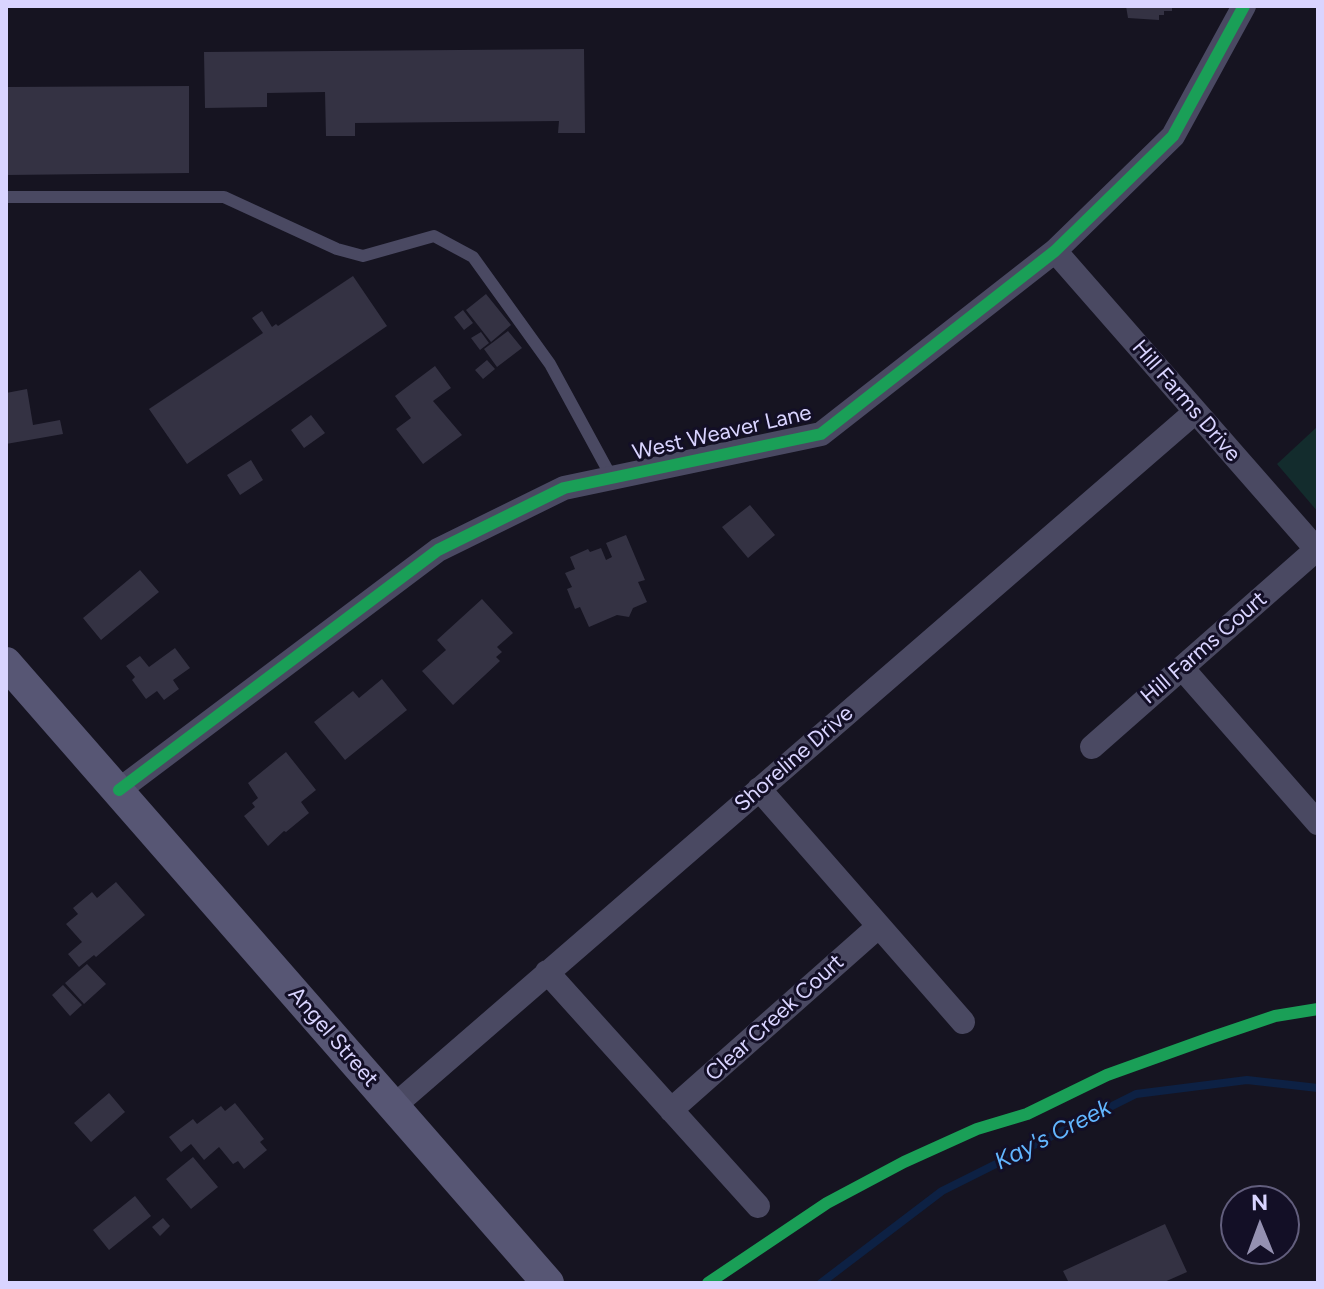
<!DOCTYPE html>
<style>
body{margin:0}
#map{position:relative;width:1324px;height:1289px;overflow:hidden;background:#161421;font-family:Figtree,sans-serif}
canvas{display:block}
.frame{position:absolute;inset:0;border:8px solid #d9d4ff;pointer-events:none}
.north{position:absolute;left:1220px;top:1185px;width:80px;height:80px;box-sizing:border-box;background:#130f26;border:2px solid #625e7d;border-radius:50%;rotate:359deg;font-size:22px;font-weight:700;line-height:32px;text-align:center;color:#d9d4ff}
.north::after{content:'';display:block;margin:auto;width:28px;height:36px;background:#9591b1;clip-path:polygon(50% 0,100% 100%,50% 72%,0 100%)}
</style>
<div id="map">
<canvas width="1324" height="1289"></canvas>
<div class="frame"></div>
<div class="north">N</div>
</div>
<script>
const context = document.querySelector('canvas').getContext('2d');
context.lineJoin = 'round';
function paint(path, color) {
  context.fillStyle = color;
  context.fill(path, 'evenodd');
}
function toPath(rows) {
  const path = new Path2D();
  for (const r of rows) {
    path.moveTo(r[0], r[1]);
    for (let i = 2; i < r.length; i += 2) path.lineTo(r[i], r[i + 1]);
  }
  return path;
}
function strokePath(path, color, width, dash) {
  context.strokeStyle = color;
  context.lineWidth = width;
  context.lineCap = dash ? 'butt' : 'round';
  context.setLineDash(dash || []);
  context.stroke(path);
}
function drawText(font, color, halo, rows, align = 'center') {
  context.font = font + ' Figtree,sans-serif';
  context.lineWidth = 6;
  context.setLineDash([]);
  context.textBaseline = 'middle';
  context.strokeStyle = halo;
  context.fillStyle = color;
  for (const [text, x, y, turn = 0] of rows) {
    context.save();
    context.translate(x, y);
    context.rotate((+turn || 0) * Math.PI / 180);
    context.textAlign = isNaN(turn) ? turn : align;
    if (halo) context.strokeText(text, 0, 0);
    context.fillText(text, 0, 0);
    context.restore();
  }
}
const green = toPath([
 [1318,426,1318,512,1277,464]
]);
const stream = toPath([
 [821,1283,942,1191,1136,1094,1247,1080,1318,1088]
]);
const building = toPath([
 [1126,6,1172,6,1172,11,1164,11,1164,15,1159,15,1159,20,1128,18],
 [584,49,585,133,558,133,559,121,355,123,355,136,326,136,325,92,267,93,267,107,205,108,204,52],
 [189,86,189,173,6,175,6,87],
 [353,276,387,326,187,464,149,409,263,333,252,318,262,311,272,327,276,324,278,326],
 [486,294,511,325,491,342,466,310],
 [463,310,473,323,464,330,454,317],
 [508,331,522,348,497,367,484,349],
 [481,332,489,343,480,350,471,338],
 [487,360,495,369,483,379,475,370],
 [435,366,451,388,433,401,462,435,423,464,396,429,411,418,395,396],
 [27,389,33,425,60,420,63,434,6,444,6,393],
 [311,415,325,433,304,448,291,430],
 [251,460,263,480,240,495,227,475],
 [750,505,775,535,748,558,722,527],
 [626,535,645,580,638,582,647,602,633,608,629,617,617,615,589,627,580,607,575,609,567,589,572,587,565,573,575,569,570,557,588,549,590,552,601,548,606,560,612,557,606,543],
 [140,570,159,592,101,640,83,618],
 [482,599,513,633,497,647,502,652,496,657,500,661,453,705,422,671,446,650,437,640],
 [175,648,190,668,173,680,179,689,164,700,157,691,146,699,132,680,135,677,126,666,140,656,149,667],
 [382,679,407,710,345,760,314,722,353,691,359,698],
 [286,752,316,790,301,802,309,813,286,832,284,831,268,846,244,816,255,807,252,803,258,798,248,783],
 [116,882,145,915,96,957,94,955,79,967,68,954,82,942,66,924,78,914,73,908,92,892,97,898],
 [87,964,106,984,84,1004,65,983],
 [63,985,82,1005,70,1016,52,995],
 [109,1093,125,1112,91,1142,74,1123],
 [235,1103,264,1139,260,1142,267,1150,244,1169,238,1161,233,1164,219,1147,204,1160,191,1144,181,1152,169,1137,193,1119,197,1124,221,1106,225,1111],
 [193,1157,218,1187,191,1209,166,1179],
 [135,1196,151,1216,109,1250,93,1230],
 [163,1218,170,1226,160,1236,152,1227],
 [1165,1224,1187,1272,1162,1283,1069,1283,1063,1271]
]);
const service = toPath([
 [6,197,224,197,337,249,363,256,434,236,473,257,550,364,612,478]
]);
const minor = toPath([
 [1055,251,1318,551],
 [1182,668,1318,823],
 [1092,747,1317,549],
 [759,789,963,1022],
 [119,790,438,550,564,488,821,434,1055,251,1173,136,1244,6],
 [547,972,758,1206],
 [394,1106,1194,413],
 [671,1110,879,926]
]);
const secondary = toPath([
 [6,663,548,1283]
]);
const cycleway = toPath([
 [119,790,438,550,564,488,821,434,1055,251,1173,136,1244,6],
 [708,1283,827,1203,904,1162,977,1129,1027,1114,1107,1075,1210,1038,1275,1016,1318,1009]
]);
const streetNames = [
 ["Hill Farms Drive",1186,401,49],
 ["West Weaver Lane",722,433,-13],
 ["Hill Farms Court",1204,648,-41],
 ["Shoreline Drive",794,759,-41],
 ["Clear Creek Court",775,1018,-42],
 ["Angel Street",333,1037,49]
];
const waterNames = [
 ["Kay's Creek",1053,1135,-27]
];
paint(green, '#132c2d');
strokePath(stream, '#0d2144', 8);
paint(building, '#343243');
strokePath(service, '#4a4962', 12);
strokePath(minor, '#4a4962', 24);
strokePath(secondary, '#575674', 32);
strokePath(cycleway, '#1a9f57', 12);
drawText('22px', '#d9d4ff', '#130f26', streetNames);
drawText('italic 24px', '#62b6ff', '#130f26', waterNames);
</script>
